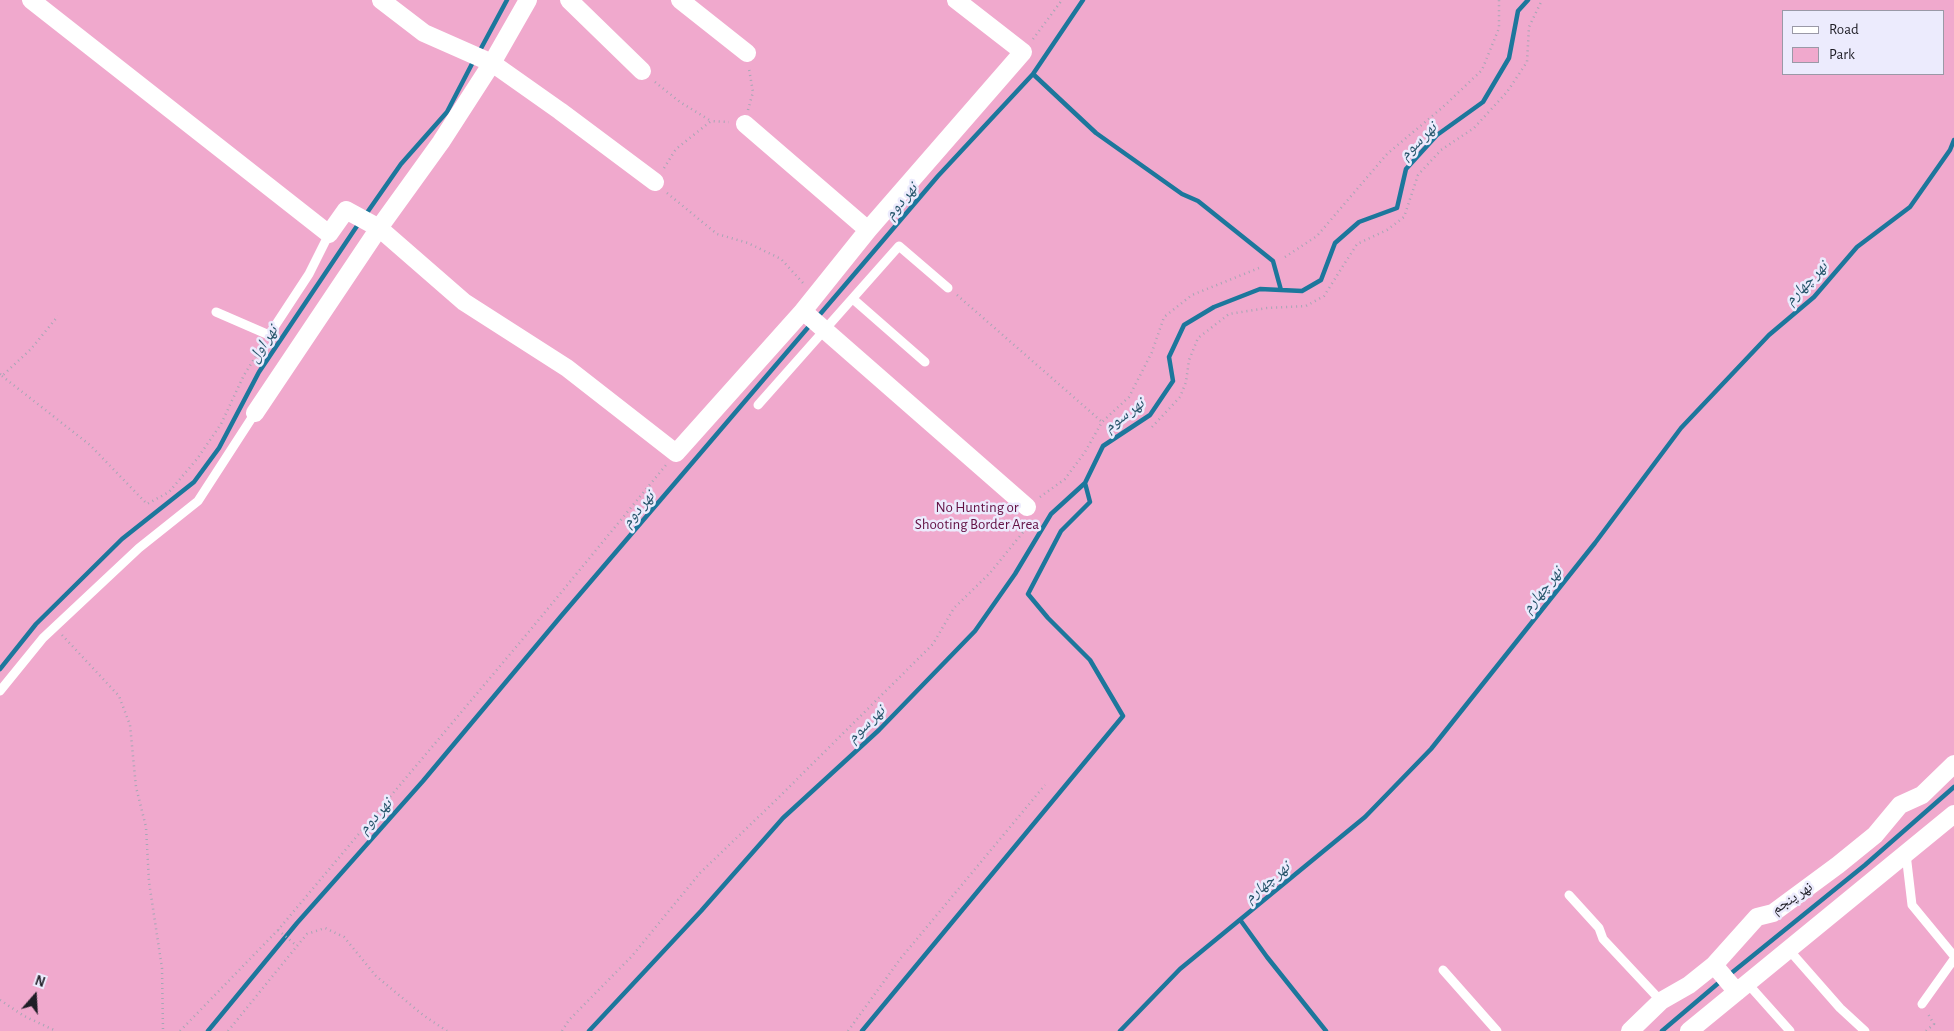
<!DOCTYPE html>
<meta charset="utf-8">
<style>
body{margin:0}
#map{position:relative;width:1954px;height:1031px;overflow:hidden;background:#ecebfd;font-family:"Alegreya Sans",sans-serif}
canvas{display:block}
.legend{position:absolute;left:1782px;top:10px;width:162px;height:65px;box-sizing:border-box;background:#ecebfd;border:1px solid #9a99a7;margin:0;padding:6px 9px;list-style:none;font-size:15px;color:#1f1e26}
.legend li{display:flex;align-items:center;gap:10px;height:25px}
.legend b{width:25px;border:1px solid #9a99a7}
.north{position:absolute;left:10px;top:971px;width:50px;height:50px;-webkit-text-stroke:4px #ecebfd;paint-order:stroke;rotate:19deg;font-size:14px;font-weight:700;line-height:20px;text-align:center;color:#1f1e26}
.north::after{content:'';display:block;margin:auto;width:18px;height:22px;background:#1f1e26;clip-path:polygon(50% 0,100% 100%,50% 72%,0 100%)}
</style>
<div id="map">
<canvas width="1954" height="1031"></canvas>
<ul class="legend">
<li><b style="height:6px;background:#fff"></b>Road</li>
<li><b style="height:14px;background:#f0a9cd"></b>Park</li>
</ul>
<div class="north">N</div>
</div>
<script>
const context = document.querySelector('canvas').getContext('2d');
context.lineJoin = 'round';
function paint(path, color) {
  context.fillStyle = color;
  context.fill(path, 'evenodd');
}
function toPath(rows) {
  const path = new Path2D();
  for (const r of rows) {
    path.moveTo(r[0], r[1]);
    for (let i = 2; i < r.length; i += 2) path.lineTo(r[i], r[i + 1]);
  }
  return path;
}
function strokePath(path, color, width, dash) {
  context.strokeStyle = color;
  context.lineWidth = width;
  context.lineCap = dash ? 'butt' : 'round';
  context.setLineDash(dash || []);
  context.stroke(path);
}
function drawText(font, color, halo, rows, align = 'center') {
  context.font = font + ' "Alegreya Sans","Noto Naskh Arabic",sans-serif';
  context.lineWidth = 5;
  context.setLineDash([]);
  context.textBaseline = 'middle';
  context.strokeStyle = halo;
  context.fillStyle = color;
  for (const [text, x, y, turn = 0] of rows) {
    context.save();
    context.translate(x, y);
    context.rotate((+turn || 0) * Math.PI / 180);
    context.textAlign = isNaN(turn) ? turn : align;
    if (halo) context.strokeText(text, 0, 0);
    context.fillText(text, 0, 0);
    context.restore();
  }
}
const green = toPath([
 [0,0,1954,0,1954,1031,0,1031],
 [1783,11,1943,11,1943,74,1783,74]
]);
const stream = toPath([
 [478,54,507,0],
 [1033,74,1096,133,1182,194,1198,201,1273,261,1281,290],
 [364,217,401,164,447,112,474,60],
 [816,319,938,176,1033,74,1083,0],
 [0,669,36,624,122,539,194,482,219,448,259,372,359,223],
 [1241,921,1267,957,1326,1031],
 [1729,975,1865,865,1954,787],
 [208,1031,297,923,423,781,562,615,811,324],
 [589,1031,701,911,783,818,879,730,975,631,1015,574,1051,514,1085,483,1103,446,1150,415,1173,381,1169,357,1184,325,1214,307,1260,289,1302,291,1321,280,1335,243,1359,222,1397,208,1406,169,1437,135,1483,102,1509,58,1518,11,1528,0],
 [862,1031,1123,716,1090,660,1048,618,1028,594,1061,531,1090,502,1085,483],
 [1120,1031,1180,969,1365,817,1431,749,1595,543,1681,428,1769,335,1814,297,1857,247,1910,207,1950,150,1954,140],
 [1662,1031,1722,980]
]);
const path = toPath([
 [1033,39,1062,0],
 [655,82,680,102,711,121],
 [748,110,753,92,749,69],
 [664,168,676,149,711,121,729,122],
 [667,193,717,234,748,243,781,259,803,283],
 [1285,257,1317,236,1387,154,1443,107,1482,70,1499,28,1499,0],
 [957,295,1101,421],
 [0,374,2,376,31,349,58,316],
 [2,376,90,445,147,504,169,492,197,459,221,424,244,375,263,345],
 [1152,427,1180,397,1186,382,1189,360,1198,338,1229,314,1267,308,1306,306,1324,296,1357,244,1387,230,1404,217,1418,175,1441,150,1474,128,1507,92,1527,62,1529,27,1542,0],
 [1040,497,1065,479,1085,452,1102,422,1129,397,1152,352,1164,317,1192,295,1259,268],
 [62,635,119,696,130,725,136,787,146,827,149,882,162,968,163,1031],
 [278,930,297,946,307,934,325,928,344,937,376,976,423,1015,447,1031],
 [0,1000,24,1016,56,1031],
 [180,1031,278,930,527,634,666,465],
 [228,1031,297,946],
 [562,1031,569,1020,632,956,700,873,775,801,933,644,954,608,990,573,1024,531,1025,523],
 [848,1031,901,958,1045,785],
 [1926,1031,1934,1024,1928,1014]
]);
const service = toPath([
 [853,299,925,362],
 [216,312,269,335,309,274,329,234],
 [758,405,899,246,948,288],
 [0,691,43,638,139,548,198,501,255,413],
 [1906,854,1912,905,1954,956],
 [1569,895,1599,928,1603,939,1661,1001],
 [1789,950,1840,1008,1865,1031],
 [1443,970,1497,1031],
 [1748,984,1790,1031],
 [1922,1004,1954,959]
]);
const minor = toPath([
 [31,0,329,234,346,210,379,228,464,302,567,368,676,453,803,311,868,230,1023,52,956,0],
 [381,0,424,33,492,63,560,111,655,182],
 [569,0,642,71],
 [680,0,747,53],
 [745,124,868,230],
 [803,311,1027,507],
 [255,413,379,228,441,142,492,63,528,0],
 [1714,965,1737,992],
 [1630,1031,1661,1001,1689,985,1714,965,1757,917,1773,913,1838,865,1875,835,1900,805,1922,795,1954,764],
 [1689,1031,1954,814]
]);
const parkNames = [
 ["No Hunting or",977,507],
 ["Shooting Border Area",977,524]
];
const streetNames = [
 ["نهر پنجم",1792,898,-34]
];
const waterNames = [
 ["نهر سوم",1418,141,-45],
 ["نهر دوم",901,201,-50],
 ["نهر چهارم",1806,283,-46],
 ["نهر اول",263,344,-57],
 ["نهر سوم",1124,415,-37],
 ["نهر دوم",638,509,-50],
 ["نهر چهارم",1542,590,-51],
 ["نهر سوم",866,724,-44],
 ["نهر دوم",375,816,-48],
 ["نهر چهارم",1267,882,-40]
];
paint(green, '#f0a9cd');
strokePath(stream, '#1c779c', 4.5);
strokePath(path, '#a7a6b5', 2.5, [1, 4]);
strokePath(service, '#fff', 9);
strokePath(minor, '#fff', 18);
drawText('15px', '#631144', '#ecebfd', parkNames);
drawText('15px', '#1f1e26', '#ecebfd', streetNames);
drawText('italic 16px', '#27556b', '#ecebfd', waterNames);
</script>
